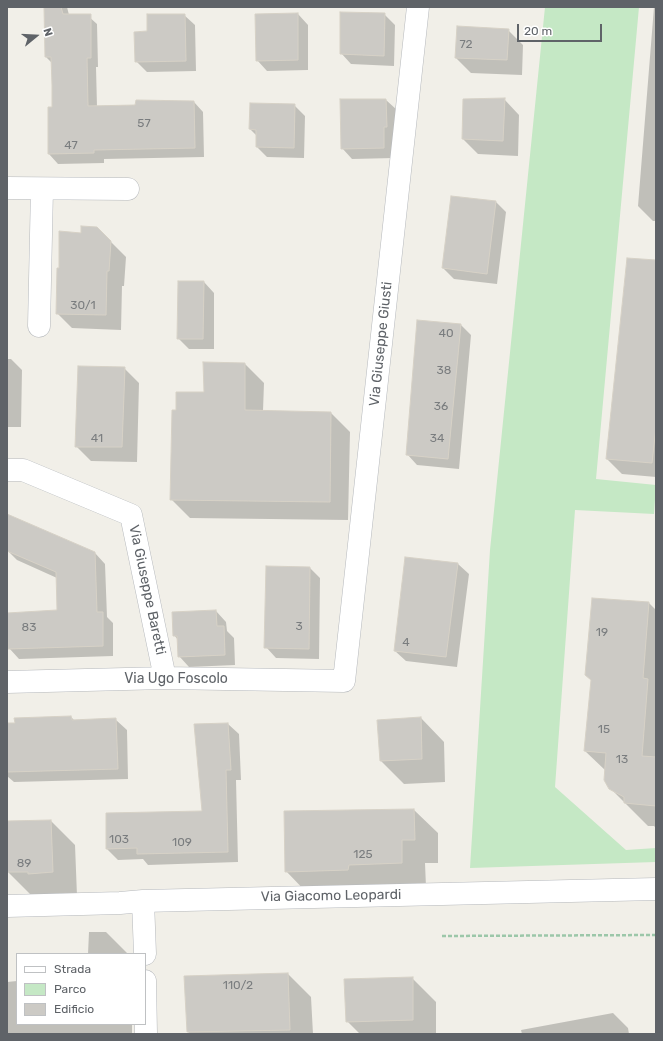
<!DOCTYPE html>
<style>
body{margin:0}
#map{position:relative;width:663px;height:1041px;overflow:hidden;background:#f1efe8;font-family:Rubik,sans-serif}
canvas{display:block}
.frame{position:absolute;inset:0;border:8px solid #5f6368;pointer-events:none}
.legend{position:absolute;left:16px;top:953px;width:130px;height:72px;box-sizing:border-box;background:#fff;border:1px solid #bfc1c3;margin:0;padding:5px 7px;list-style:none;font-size:12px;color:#5f6368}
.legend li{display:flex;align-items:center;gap:8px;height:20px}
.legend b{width:20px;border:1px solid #bfc1c3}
.north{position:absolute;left:16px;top:16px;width:40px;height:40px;-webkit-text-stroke:3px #fff;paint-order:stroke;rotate:72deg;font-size:11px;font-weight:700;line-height:16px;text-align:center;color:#5f6368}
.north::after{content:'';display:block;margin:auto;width:14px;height:18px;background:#5f6368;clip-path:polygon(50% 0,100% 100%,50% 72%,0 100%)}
.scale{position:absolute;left:517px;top:24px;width:85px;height:18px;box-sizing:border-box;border:2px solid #5f6368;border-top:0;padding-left:5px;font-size:12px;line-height:14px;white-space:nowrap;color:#5f6368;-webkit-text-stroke:3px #fff;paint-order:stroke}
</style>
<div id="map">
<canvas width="663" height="1041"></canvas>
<div class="frame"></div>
<ul class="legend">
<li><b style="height:5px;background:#fff"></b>Strada</li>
<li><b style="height:11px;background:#c5e8c5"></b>Parco</li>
<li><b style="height:11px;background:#cccac5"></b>Edificio</li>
</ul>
<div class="north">N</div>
<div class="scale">20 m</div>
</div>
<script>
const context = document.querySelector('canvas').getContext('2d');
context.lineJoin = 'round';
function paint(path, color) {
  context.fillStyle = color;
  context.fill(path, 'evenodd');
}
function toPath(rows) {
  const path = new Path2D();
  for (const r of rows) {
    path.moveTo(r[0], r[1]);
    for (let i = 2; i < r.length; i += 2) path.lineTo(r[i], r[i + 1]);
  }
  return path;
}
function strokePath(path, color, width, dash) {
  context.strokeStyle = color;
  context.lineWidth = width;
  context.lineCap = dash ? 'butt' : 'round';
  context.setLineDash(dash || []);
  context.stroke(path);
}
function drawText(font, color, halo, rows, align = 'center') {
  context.font = font + ' Rubik,sans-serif';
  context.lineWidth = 3;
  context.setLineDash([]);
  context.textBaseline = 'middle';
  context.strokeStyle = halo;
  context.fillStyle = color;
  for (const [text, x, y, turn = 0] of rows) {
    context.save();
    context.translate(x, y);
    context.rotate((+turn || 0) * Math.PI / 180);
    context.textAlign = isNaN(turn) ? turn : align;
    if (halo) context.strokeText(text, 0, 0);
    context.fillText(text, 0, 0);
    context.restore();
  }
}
const green = toPath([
 [545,7,639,7,596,479,656,485,654,514,575,510,555,787,626,850,656,848,656,862,470,868,490,550]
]);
const shadow = toPath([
 [45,7,67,7,69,15,87,15,97,24,98,67,96,67,97,107,194,102,203,112,204,157,104,159,104,163,58,164,49,154,53,108,52,63,46,57],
 [654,7,656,7,656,221,653,221,638,206],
 [298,14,308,25,308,70,267,71,257,60],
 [384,14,395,25,394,66,351,64,341,53],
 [184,15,195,25,196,71,147,72,136,61,148,32],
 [7,29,8,30,8,77,7,77],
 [508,30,523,45,522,75,471,73,456,58],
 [504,99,519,115,518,156,478,154,463,139],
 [341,100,386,100,397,110,394,158,352,159,342,148],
 [294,105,305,116,304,158,267,157,257,147,257,136,250,129],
 [496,202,506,212,497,284,454,279,443,268],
 [97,228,126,257,124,286,122,286,121,330,72,328,57,313,82,234],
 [656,262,656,477,622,474,607,459],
 [204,282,214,293,214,349,189,349,178,338],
 [461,325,471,335,459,469,417,465,407,454],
 [7,359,11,359,22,370,21,427,7,427],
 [204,363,245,364,264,383,263,411,331,413,350,432,348,520,190,518,171,499,177,411,205,393],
 [124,368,139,383,137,462,91,461,76,446],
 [7,530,95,553,105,564,107,617,113,623,113,656,19,659,9,648,58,611,57,578,17,560,7,550],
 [406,558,458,564,469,574,457,667,406,661,395,651],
 [310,568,320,578,319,659,276,658,266,647],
 [649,603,656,610,656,828,654,826,648,826,610,788,606,771,585,751],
 [216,611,226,622,227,631,234,638,235,665,189,667,179,656,178,640,174,635],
 [71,717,75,721,116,720,127,730,128,779,14,782,7,776,7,724],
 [421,718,444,742,445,782,404,784,381,761],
 [228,724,239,734,241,780,236,780,238,862,148,865,143,859,118,860,107,849,107,814,203,812],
 [414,810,438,833,438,863,425,863,426,887,309,895,286,871,285,812],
 [51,821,75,845,77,896,32,896,8,872,7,822],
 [89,932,106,932,128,954,88,954],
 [288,974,311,997,313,1034,190,1034,188,1032,185,977],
 [412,978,436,1002,436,1034,360,1034,347,1021],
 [17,981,17,1024,132,1024,132,1034,7,1034,7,982],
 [613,1013,628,1028,629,1034,522,1034,521,1030]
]);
const building = toPath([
 [44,7,61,7,63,14,91,14,91,58,87,58,88,106,135,105,136,100,194,101,195,148,94,150,94,153,48,154,48,107,52,107,52,85,51,57,45,57,44,7],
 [340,12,385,13,384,56,340,54,340,12],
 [298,13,298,60,256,61,255,14,298,13],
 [147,14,185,14,186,61,135,62,134,32,147,31,147,14],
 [457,26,509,29,507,60,455,58,457,26],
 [505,98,503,141,462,139,463,99,505,98],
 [340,99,386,99,387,127,384,127,384,148,341,149,340,99],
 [250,103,295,104,294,148,256,147,256,130,249,129,250,103],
 [451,196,496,201,487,274,442,268,451,196],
 [81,226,97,227,111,241,109,271,107,271,106,315,56,314,57,268,59,268,59,231,81,233,81,226],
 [627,258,656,260,656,427,652,463,606,459,627,258],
 [178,281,204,281,203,339,177,339,178,281],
 [417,320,461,324,448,459,406,455,417,320],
 [203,362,245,363,245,410,331,412,330,502,170,500,172,410,176,410,176,392,204,392,203,362],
 [78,366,125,367,122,447,75,447,78,366],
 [7,514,95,552,97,612,103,612,103,646,8,649,7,613,57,610,56,572,7,551,7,514],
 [405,557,458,563,446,657,394,651,405,557],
 [266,566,310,567,309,649,264,648,266,566],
 [592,598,649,602,643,678,648,679,642,756,656,757,656,806,624,803,624,797,609,789,604,780,606,753,584,751,591,680,585,675,592,598],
 [216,610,217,626,224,626,225,655,178,657,177,636,173,636,172,612,216,610],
 [71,716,72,720,116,718,118,769,7,772,7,723,15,723,14,718,71,716],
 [421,717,422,759,380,761,377,720,421,717],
 [228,723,231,770,226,770,228,852,137,854,137,848,106,849,106,813,202,811,194,724,228,723],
 [414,809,415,840,402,840,402,863,349,865,348,870,285,872,284,811,414,809],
 [51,820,53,872,28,874,28,872,7,872,7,821,51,820],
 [288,973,290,1030,187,1032,184,976,288,973],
 [413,977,413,1020,346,1022,344,979,413,977]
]);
const path = toPath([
 [442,936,656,935]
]);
const minor = toPath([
 [7,188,128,189],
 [39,326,42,189],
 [7,470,23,470,131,515,165,678],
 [7,682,165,678,344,681,418,7],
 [143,901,145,954],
 [7,906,120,903,143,901,656,889],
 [145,981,146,1034]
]);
const numberNames = [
 ["72",466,45],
 ["57",144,124],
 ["47",71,146],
 ["30/1",83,306],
 ["40",446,334],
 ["38",444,371],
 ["36",441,407],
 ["41",97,439],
 ["34",437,439],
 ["3",299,627],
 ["83",29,628],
 ["19",602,633],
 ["4",406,643],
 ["15",604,730],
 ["13",622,760],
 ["103",119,840],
 ["109",182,843],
 ["125",363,855],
 ["89",24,864],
 ["110/2",238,986]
];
const streetNames = [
 ["Via Giuseppe Giusti",381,344,-84],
 ["Via Giuseppe Baretti",147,590,78],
 ["Via Ugo Foscolo",176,679],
 ["Via Giacomo Leopardi",331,896,-1]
];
paint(green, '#c5e8c5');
paint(shadow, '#0003');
paint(building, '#cccac5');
strokePath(building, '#d6d1c6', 1);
strokePath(minor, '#b5b8bc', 23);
strokePath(path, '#9cc7a9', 2.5, [4, 2]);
strokePath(minor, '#fff', 22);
drawText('12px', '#7a7d7f', null, numberNames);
drawText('14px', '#5f6368', '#fff', streetNames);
</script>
